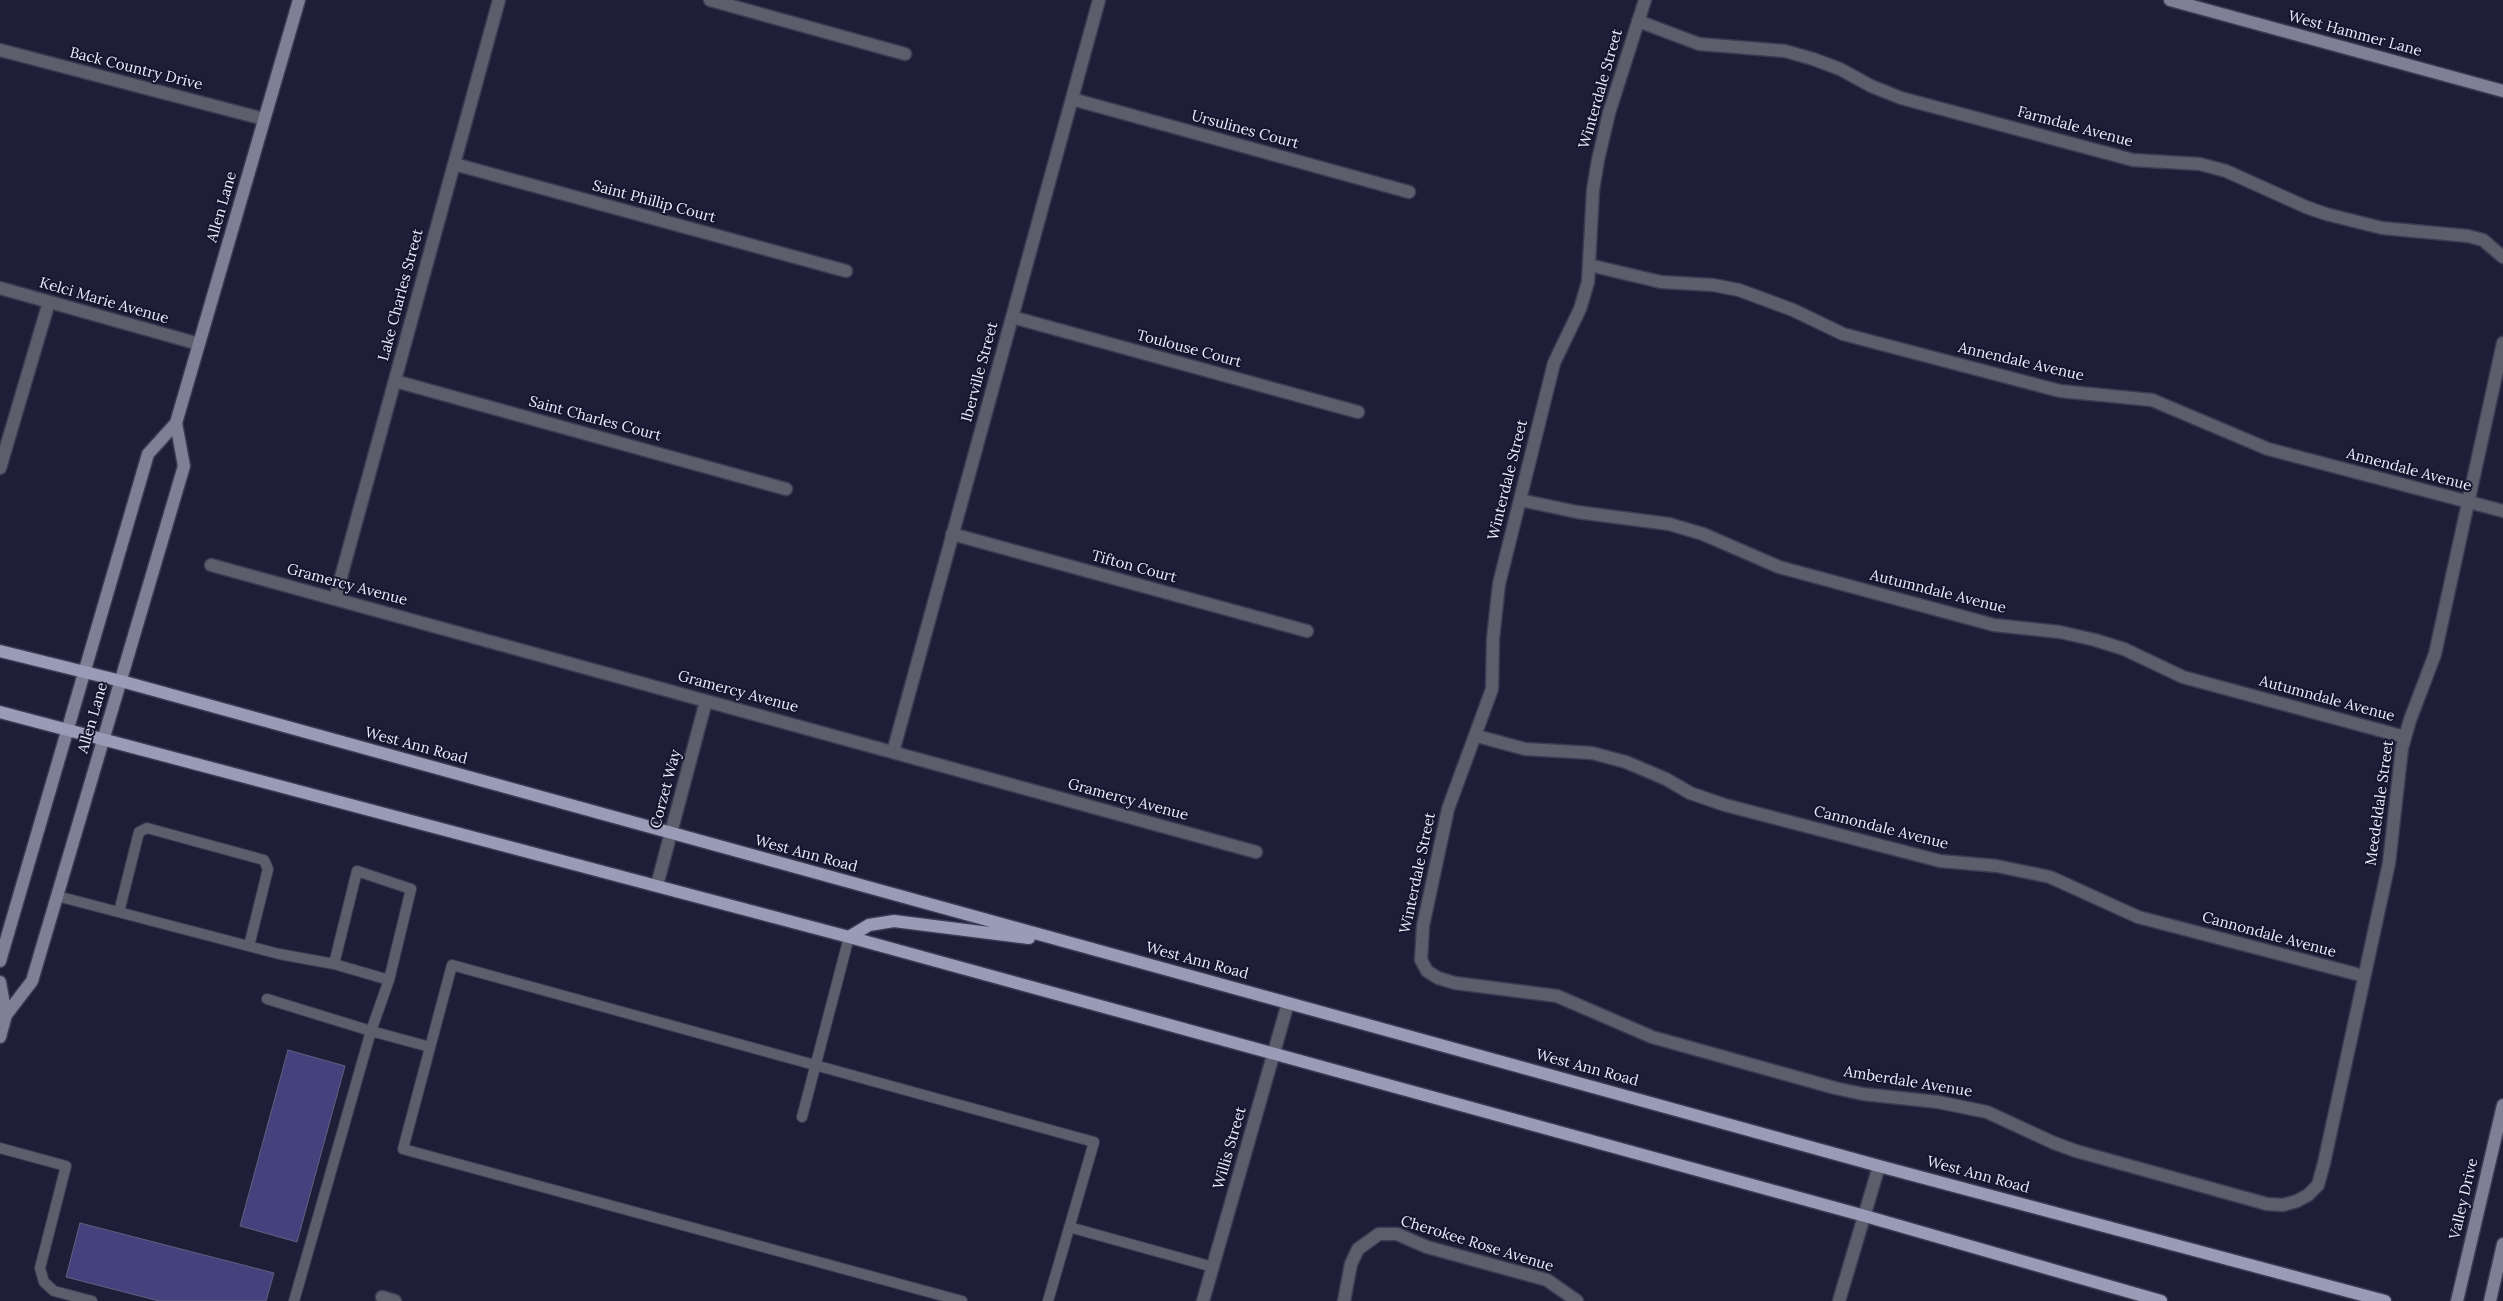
<!DOCTYPE html>
<style>
body{margin:0}
canvas{display:block;background:#1f1e38}
</style>
<canvas width="2503" height="1301"></canvas>
<script>
const context = document.querySelector('canvas').getContext('2d');
context.lineJoin = 'round';
function paint(path, color) {
  context.fillStyle = color;
  context.fill(path, 'evenodd');
}
function toPath(rows) {
  const path = new Path2D();
  for (const r of rows) {
    path.moveTo(r[0], r[1]);
    for (let i = 2; i < r.length; i += 2) path.lineTo(r[i], r[i + 1]);
  }
  return path;
}
function strokePath(path, color, width, dash) {
  context.strokeStyle = color;
  context.lineWidth = width;
  context.lineCap = dash ? 'butt' : 'round';
  context.setLineDash(dash || []);
  context.stroke(path);
}
function drawText(font, color, halo, rows, align = 'center') {
  context.font = font + ' Lora,serif';
  context.lineWidth = 4;
  context.setLineDash([]);
  context.textBaseline = 'middle';
  context.strokeStyle = halo;
  context.fillStyle = color;
  for (const [text, x, y, turn = 0] of rows) {
    context.save();
    context.translate(x, y);
    context.rotate((+turn || 0) * Math.PI / 180);
    context.textAlign = isNaN(turn) ? turn : align;
    if (halo) context.strokeText(text, 0, 0);
    context.fillText(text, 0, 0);
    context.restore();
  }
}
const building = toPath([
 [288,1050,345,1066,297,1242,240,1226,288,1050],
 [80,1223,274,1273,266,1301,159,1301,66,1277,80,1223]
]);
const lane = toPath([
 [57,896,279,954,334,964,389,980,371,1031,267,999],
 [119,912,139,832,147,828,264,860,268,869,249,946],
 [334,964,357,871,411,889,389,980],
 [802,1117,849,937],
 [0,1148,66,1166,40,1268,44,1282,54,1291,92,1301],
 [1069,1227,1213,1267],
 [294,1301,371,1031,430,1047],
 [962,1301,403,1149,452,965,1094,1142,1048,1301]
]);
const street = toPath([
 [710,0,905,54],
 [1645,0,1609,113,1598,160,1593,190,1588,282,1580,309,1554,363,1499,584,1493,639,1492,689,1448,809,1423,926,1421,960,1427,971,1438,978,1455,983,1557,996,1652,1037,1835,1088,1863,1094,1938,1102,1987,1112,2054,1143,2076,1151,2267,1204,2283,1205,2297,1201,2308,1195,2318,1185,2324,1163,2389,863,2402,748,2410,720,2435,654,2503,343],
 [1638,21,1699,44,1785,51,1813,59,1840,69,1871,86,1901,98,2133,160,2200,164,2226,171,2306,207,2326,214,2382,228,2468,236,2483,240,2503,257],
 [0,50,264,119],
 [1072,99,1409,192],
 [454,164,846,271],
 [1589,265,1661,282,1713,285,1739,290,1793,310,1843,334,2060,391,2152,400,2268,449,2503,511],
 [0,288,199,344],
 [1012,317,1358,412],
 [395,381,786,489],
 [0,468,49,302],
 [1520,500,1577,512,1669,524,1703,534,1779,567,1994,625,2060,632,2095,640,2124,649,2183,677,2405,737],
 [952,534,1307,631],
 [211,565,1256,852],
 [335,599,499,0],
 [1477,736,1525,749,1592,753,1626,762,1666,779,1690,793,1725,805,1940,861,1997,866,2050,877,2138,917,2364,976],
 [893,752,1099,0],
 [657,885,706,701],
 [382,1297,395,1301],
 [1203,1301,1288,1003],
 [1344,1301,1351,1264,1358,1249,1379,1234,1397,1234,1427,1247,1547,1280,1577,1301],
 [1839,1301,1879,1166]
]);
const secondary = toPath([
 [2170,0,2503,91],
 [0,961,148,454,176,423,299,0],
 [0,982,6,1015],
 [0,1037,6,1015,32,981,184,466,176,423],
 [2457,1301,2503,1105],
 [2490,1301,2503,1244]
]);
const primary = toPath([
 [0,651,121,681,1879,1166,2385,1301],
 [0,712,849,937,1865,1216,2161,1301],
 [849,937,869,925,894,921,1029,938]
]);
const streetNames = [
 ["West Hammer Lane",2355,34,15],
 ["Back Country Drive",136,69,14],
 ["Winterdale Street",1601,89,-74],
 ["Farmdale Avenue",2075,127,15],
 ["Ursulines Court",1245,130,15],
 ["Saint Phillip Court",654,202,15],
 ["Allen Lane",222,207,-74],
 ["Lake Charles Street",401,295,-75],
 ["Kelci Marie Avenue",104,301,16],
 ["Toulouse Court",1189,349,15],
 ["Annendale Avenue",2021,362,13],
 ["Iberville Street",980,372,-75],
 ["Saint Charles Court",595,419,15],
 ["Annendale Avenue",2409,470,15],
 ["Winterdale Street",1508,480,-76],
 ["Tifton Court",1134,567,15],
 ["Gramercy Avenue",347,585,15],
 ["Autumndale Avenue",1938,592,14],
 ["Gramercy Avenue",738,692,15],
 ["Autumndale Avenue",2327,699,15],
 ["Allen Lane",93,718,-74],
 ["West Ann Road",416,746,15],
 ["Corzet Way",666,789,-75],
 ["Gramercy Avenue",1128,800,15],
 ["Meedeldale Street",2380,803,-82],
 ["Cannondale Avenue",1881,828,14],
 ["West Ann Road",806,854,15],
 ["Winterdale Street",1418,873,-78],
 ["Cannondale Avenue",2269,935,15],
 ["West Ann Road",1197,961,15],
 ["West Ann Road",1587,1068,15],
 ["Amberdale Avenue",1908,1082,9],
 ["Willis Street",1230,1148,-74],
 ["West Ann Road",1978,1175,15],
 ["Valley Drive",2464,1199,-77],
 ["Cherokee Rose Avenue",1477,1244,17]
];
paint(building, '#44417d');
strokePath(building, '#5f607e', 1);
strokePath(lane, '#3b3b54', 12);
strokePath(street, '#3b3b54', 15);
strokePath(secondary, '#3b3b54', 15);
strokePath(primary, '#3b3b54', 15);
strokePath(lane, '#5d5e6c', 10);
strokePath(street, '#5d5e6c', 12);
strokePath(secondary, '#7f8096', 12);
strokePath(primary, '#9a9bb7', 12);
drawText('15px', '#eaebfd', '#16152d', streetNames);
</script>
